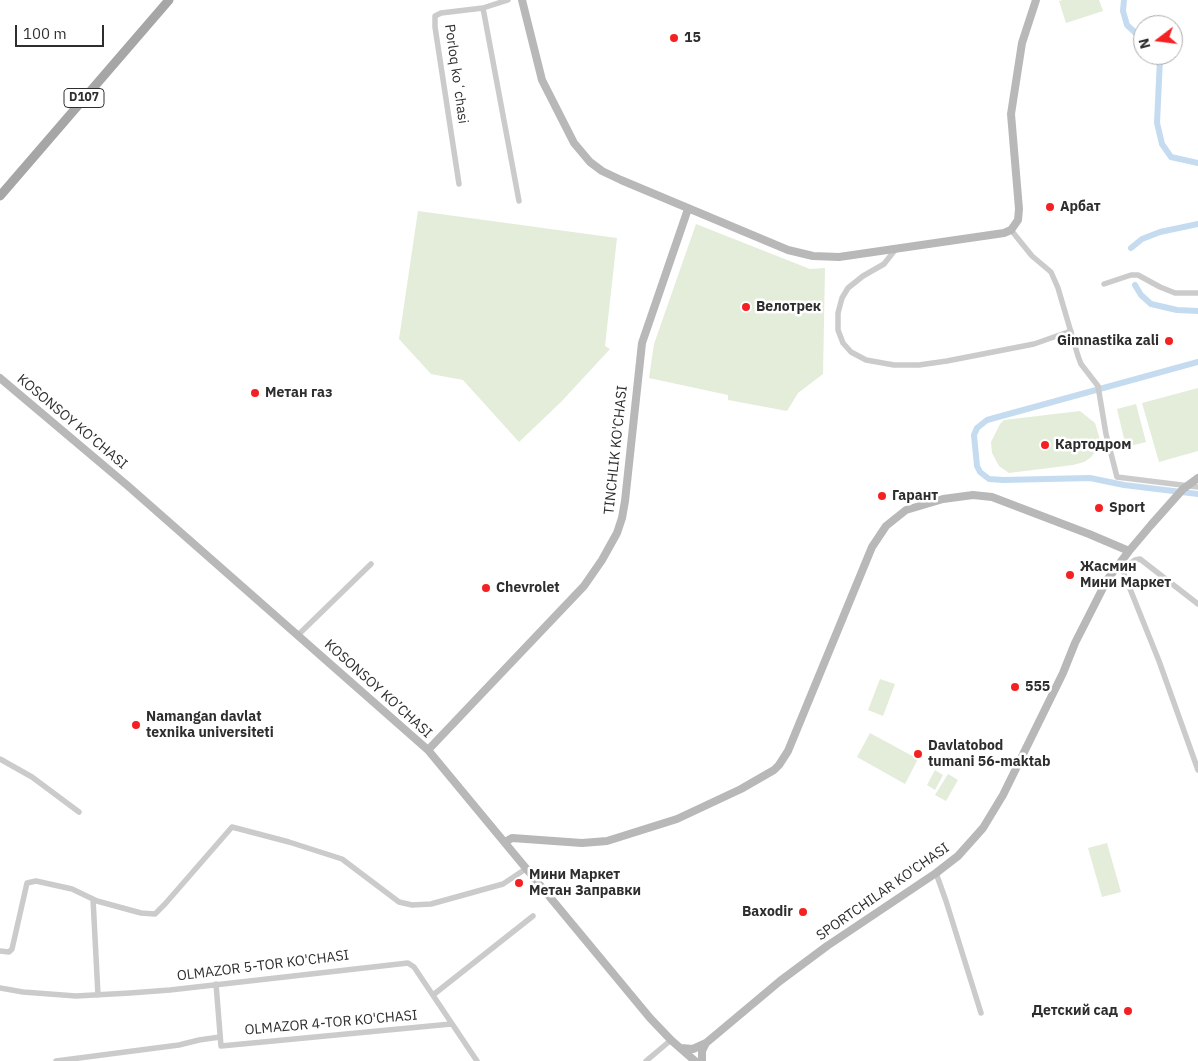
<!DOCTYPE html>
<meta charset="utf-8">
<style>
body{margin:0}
#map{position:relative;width:1198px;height:1061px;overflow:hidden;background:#fff;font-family:"IBM Plex Sans",sans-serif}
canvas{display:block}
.north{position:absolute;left:1133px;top:15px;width:50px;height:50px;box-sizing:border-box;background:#fff;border:1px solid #ababab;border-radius:50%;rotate:255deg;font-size:14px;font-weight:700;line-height:20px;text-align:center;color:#2e2e2e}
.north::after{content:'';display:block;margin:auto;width:18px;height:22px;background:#f52021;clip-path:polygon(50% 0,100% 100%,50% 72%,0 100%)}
.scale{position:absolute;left:15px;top:25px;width:89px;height:22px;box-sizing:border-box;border:2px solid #2e2e2e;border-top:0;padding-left:6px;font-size:15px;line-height:18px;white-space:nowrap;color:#2e2e2e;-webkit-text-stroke:4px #fff;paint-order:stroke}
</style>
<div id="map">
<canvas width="1198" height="1061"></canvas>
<div class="north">N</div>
<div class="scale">100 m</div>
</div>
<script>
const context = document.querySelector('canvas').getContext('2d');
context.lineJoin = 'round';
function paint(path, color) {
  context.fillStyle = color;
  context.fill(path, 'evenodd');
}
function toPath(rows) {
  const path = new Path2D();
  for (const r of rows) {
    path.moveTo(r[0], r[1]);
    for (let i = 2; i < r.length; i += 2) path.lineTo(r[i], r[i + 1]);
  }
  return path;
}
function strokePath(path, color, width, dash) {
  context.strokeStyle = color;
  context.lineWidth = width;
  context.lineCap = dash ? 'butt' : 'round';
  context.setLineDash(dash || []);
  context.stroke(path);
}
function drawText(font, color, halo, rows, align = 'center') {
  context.font = font + ' "IBM Plex Sans",sans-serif';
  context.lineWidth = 5;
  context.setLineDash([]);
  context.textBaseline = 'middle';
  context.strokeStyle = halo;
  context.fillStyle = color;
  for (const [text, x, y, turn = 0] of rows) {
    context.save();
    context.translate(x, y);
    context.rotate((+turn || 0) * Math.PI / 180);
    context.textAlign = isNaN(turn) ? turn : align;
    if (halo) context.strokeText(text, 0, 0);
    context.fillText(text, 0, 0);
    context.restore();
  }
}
const green = toPath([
 [1063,0,1099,0,1103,11,1066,23,1059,1],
 [418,211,617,238,605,346,610,349,561,402,519,442,463,380,431,374,399,339],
 [696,224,810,269,825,268,823,374,798,393,787,411,728,400,728,395,649,378,654,344],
 [1198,388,1198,451,1159,462,1142,403],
 [1136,404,1146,442,1126,447,1117,409],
 [1080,411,1095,423,1100,440,1098,449,1090,458,1084,462,1073,465,1009,473,999,466,992,453,991,442,1000,424,1004,420],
 [880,679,895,684,883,716,868,710],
 [870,733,918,759,905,784,857,757],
 [935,770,943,775,935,790,927,785],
 [948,774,958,780,946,801,935,795],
 [1107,843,1121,892,1102,897,1088,848]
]);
const canal = toPath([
 [1124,0,1123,11,1127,25,1143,40],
 [1157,55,1160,59,1157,123,1162,144,1171,157,1198,163],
 [1131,248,1142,239,1160,232,1198,224],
 [1135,285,1141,295,1151,304,1177,310,1198,311],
 [1198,362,987,420,977,428,974,435,977,466,980,472,989,479,1003,480,1090,478,1124,485,1198,494]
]);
const street = toPath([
 [483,8,519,201],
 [459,184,435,27,435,16,441,13,483,8,508,0],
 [1011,230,1032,256,1051,272,1058,288,1078,356,1081,364,1098,386,1106,434,1117,477,1198,487],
 [895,250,884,264,863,276,848,288,842,298,838,313,838,330,843,343,851,352,866,360,894,365,919,365,947,361,1034,344,1071,331],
 [1104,284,1131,275,1138,275,1160,287,1175,293,1198,293],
 [1121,567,1122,569,1135,560,1140,559,1198,604],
 [1122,569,1159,661,1198,770],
 [298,635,371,564],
 [0,759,32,777,79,812],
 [936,873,946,901,981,1013],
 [93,899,98,995],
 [0,951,9,952,12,949,27,883,36,881,72,889,97,901,141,913,155,914,165,904,232,827,289,842,342,859,399,902,412,905,431,904,503,884,527,868],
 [216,984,221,1046,451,1024],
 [0,988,23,992,76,996,130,993,170,990,408,963,414,967,477,1061],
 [433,995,533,916],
 [56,1061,179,1045,199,1040,220,1037],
 [646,1061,671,1040]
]);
const secondary = toPath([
 [522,0,542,80,574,143,590,162,602,171,621,180,788,250,813,256,839,257,1004,233,1011,230,1018,220,1019,209,1011,114,1022,43,1036,0],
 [0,378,128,486,428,750,650,1018,671,1040,695,1061],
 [428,750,584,586,602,560,617,533,622,518,625,501,642,343,688,209],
 [505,842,512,838,582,843,607,841,677,819,741,789,774,770,779,765,788,751,872,547,886,526,906,510,943,499,973,495,992,497,1089,534,1129,551],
 [706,1043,780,981,827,946,936,873,958,856,983,828,1003,795,1063,673,1075,643,1107,580,1129,551,1151,525,1183,489,1198,478],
 [681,1048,693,1049,706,1043,702,1051,702,1061]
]);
const primary = toPath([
 [0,196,169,0]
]);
const markers = [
 [674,38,5,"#f52021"],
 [1050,207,5,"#f52021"],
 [746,307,5,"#f52021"],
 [1169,341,5,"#f52021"],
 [255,393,5,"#f52021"],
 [1045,445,5,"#f52021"],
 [882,496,5,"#f52021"],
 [1099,508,5,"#f52021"],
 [1070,575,5,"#f52021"],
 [486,588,5,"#f52021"],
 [1015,687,5,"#f52021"],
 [136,725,5,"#f52021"],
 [918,754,5,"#f52021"],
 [519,883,5,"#f52021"],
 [803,912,5,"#f52021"],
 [1128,1011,5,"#f52021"]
];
const shields = [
 [84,98,40]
];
const shieldNames = [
 ["D107",84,98]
];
const poiNames = [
 ["15",684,38],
 ["Арбат",1060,207],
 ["Велотрек",756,307],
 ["Gimnastika zali",1159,341,"right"],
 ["Метан газ",265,393],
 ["Картодром",1055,445],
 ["Гарант",892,496],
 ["Sport",1109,508],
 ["Жасмин",1080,567],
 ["Мини Маркет",1080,583],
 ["Chevrolet",496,588],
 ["555",1025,687],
 ["Namangan davlat",146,717],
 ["texnika universiteti",146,733],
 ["Davlatobod",928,746],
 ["tumani 56-maktab",928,762],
 ["Мини Маркет",529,875],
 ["Метан Заправки",529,891],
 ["Baxodir",793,912,"right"],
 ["Детский сад",1118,1011,"right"]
];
const streetNames = [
 ["Porloq koʻchasi",456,74,82],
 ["KOSONSOY KO’CHASI",72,422,40],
 ["TINCHLIK KO'CHASI",616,450,-84],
 ["KOSONSOY KO’CHASI",378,689,42],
 ["SPORTCHILAR KO'CHASI",883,892,-35],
 ["OLMAZOR 5-TOR KO'CHASI",263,966,-7],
 ["OLMAZOR 4-TOR KO'CHASI",331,1023,-5]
];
paint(green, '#e3edda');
strokePath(canal, '#c5dbef', 6);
strokePath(street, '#cbcbcb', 5.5);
strokePath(secondary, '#b8b8b8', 8);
strokePath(primary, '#a6a6a6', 9);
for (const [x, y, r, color] of markers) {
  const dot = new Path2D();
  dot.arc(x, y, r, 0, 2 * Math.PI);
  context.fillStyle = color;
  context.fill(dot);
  strokePath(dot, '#fff', 2);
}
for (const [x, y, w] of shields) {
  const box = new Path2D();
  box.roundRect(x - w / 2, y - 9.5, w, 19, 4);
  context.fillStyle = '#fff';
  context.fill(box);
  strokePath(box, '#2e2e2e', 1);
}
drawText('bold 12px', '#2e2e2e', null, shieldNames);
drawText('bold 14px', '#2e2e2e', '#fff', poiNames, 'left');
drawText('14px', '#2e2e2e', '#fff', streetNames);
</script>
